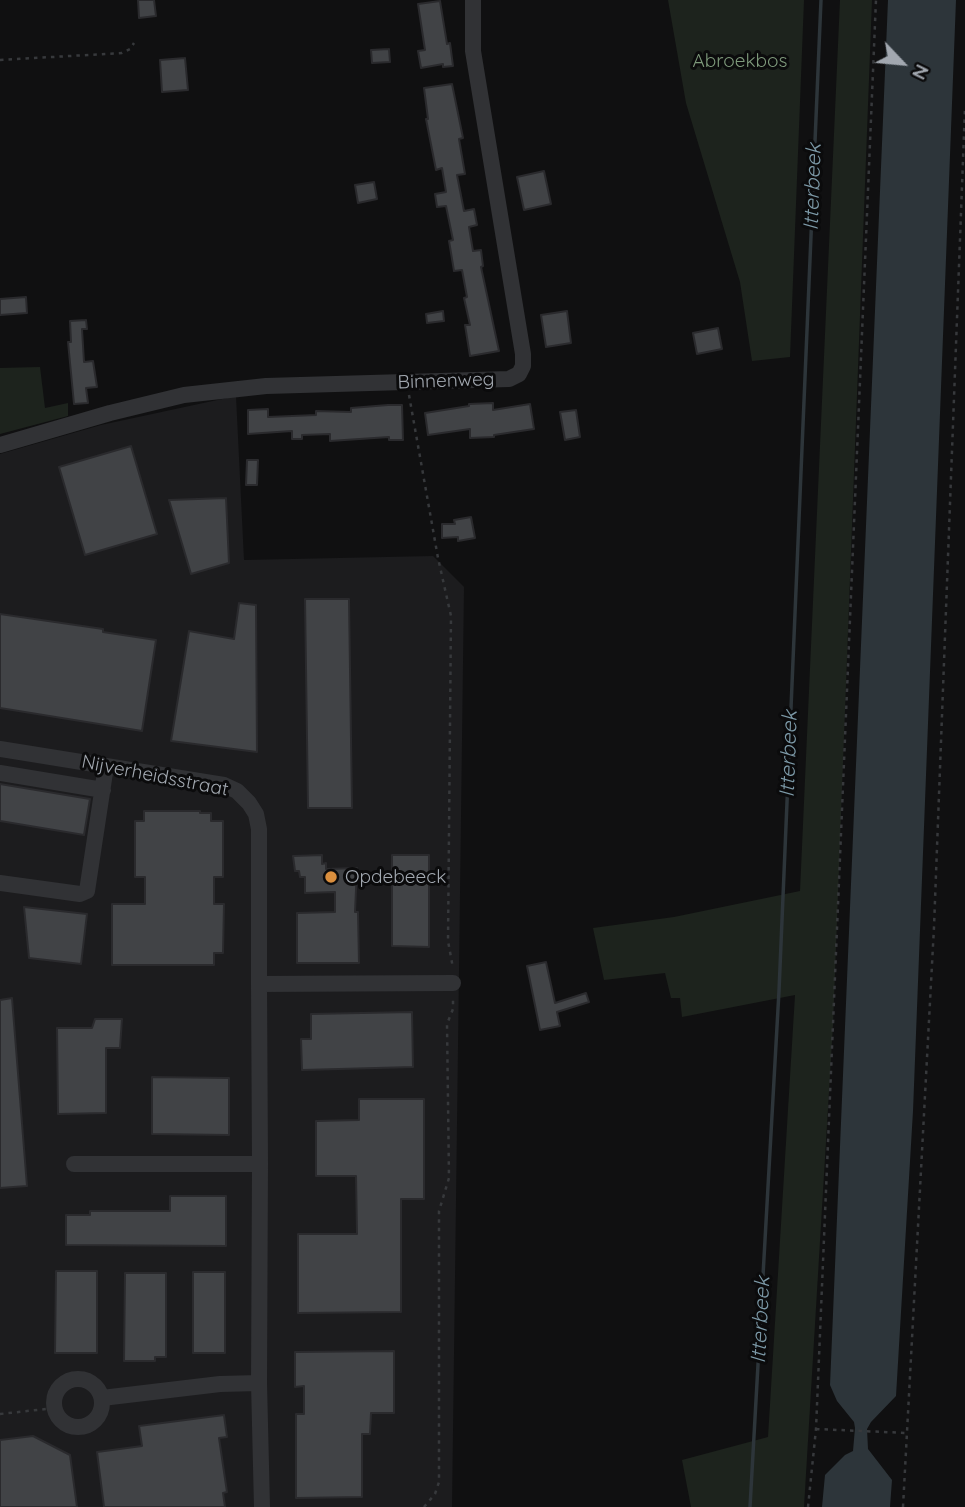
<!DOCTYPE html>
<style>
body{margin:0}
#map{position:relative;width:965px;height:1507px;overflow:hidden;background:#101011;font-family:Quicksand,sans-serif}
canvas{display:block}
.north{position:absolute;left:867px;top:28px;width:70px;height:70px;-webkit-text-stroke:5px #0b0b0c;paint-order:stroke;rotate:116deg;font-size:19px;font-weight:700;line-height:28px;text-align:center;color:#a2a8b0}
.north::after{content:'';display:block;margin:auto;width:24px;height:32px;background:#a2a8b0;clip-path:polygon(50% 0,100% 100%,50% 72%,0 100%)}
</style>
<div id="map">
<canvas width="965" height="1507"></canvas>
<div class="north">N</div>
</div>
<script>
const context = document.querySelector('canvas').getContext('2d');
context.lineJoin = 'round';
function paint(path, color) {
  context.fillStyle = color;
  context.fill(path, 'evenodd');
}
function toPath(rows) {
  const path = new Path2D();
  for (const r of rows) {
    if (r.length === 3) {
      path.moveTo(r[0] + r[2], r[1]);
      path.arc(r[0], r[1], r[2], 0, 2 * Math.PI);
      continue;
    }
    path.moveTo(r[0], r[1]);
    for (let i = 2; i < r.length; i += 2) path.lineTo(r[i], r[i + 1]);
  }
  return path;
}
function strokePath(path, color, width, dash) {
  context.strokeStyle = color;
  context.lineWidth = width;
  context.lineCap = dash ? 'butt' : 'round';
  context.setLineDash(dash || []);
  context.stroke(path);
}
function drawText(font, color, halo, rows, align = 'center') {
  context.font = font + ' Quicksand,sans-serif';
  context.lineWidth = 6;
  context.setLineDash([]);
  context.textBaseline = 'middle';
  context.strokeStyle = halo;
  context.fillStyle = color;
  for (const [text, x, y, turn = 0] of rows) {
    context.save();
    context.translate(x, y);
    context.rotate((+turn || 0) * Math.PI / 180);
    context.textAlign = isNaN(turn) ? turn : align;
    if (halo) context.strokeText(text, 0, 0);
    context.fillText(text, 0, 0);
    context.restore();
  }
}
const built = toPath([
 [236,396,244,560,433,556,464,587,452,1507,0,1507,0,454,101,425]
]);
const green = toPath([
 [668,0,804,0,790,357,752,361,740,282,686,103],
 [840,0,872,0,833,1025,804,1507,691,1507,682,1460,768,1437,795,995,682,1017,680,998,671,998,665,973,604,980,593,928,674,917,800,891],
 [40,367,45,408,68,403,68,416,0,434,0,368]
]);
const water = toPath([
 [888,0,956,0,913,1111,896,1396,871,1422,867,1429,868,1449,892,1480,890,1507,822,1507,825,1475,845,1455,853,1451,855,1428,854,1422,837,1401,830,1385]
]);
const stream = toPath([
 [750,1507,779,991,821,0]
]);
const building = toPath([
 [138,0,154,0,156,16,139,18,138,0],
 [440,1,447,44,450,43,453,66,443,67,443,64,421,68,418,51,425,50,418,4,440,1],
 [389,49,390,62,372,63,371,50,389,49],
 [185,58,188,90,162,92,160,60,185,58],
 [452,84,463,138,459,139,465,174,457,175,464,211,474,209,477,225,469,227,473,251,481,250,483,266,481,267,499,351,470,356,465,325,470,325,464,298,467,297,462,270,454,271,449,241,453,240,446,206,437,207,435,194,446,192,442,168,436,170,426,119,428,119,424,88,452,84],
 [544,171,551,204,524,210,517,177,544,171],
 [374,182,377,199,358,203,355,185,374,182],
 [26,297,27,313,0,315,0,299,26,297],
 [443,311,444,321,427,323,426,314,443,311],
 [567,311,571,343,546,347,541,315,567,311],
 [86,320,87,329,82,329,84,362,93,361,97,387,86,388,88,403,74,404,68,342,71,342,70,321,86,320],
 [718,328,722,349,697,354,693,333,718,328],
 [493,403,493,410,530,404,534,429,494,435,494,437,470,438,470,429,428,435,425,413,469,406,469,404,493,403],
 [388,405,402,405,403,440,389,440,389,437,330,441,330,434,302,435,302,439,292,439,292,431,248,434,248,410,268,409,268,417,316,415,316,411,351,412,351,408,388,405],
 [576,410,580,437,565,440,560,412,576,410],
 [131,446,157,534,85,555,59,467,131,446],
 [247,460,258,460,257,485,246,485,247,460],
 [226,498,229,563,191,574,169,500,226,498],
 [471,517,475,538,458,541,458,537,442,538,442,524,455,524,454,520,471,517],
 [305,599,349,599,352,808,308,808,305,599],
 [239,603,256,605,257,752,171,741,189,631,234,639,239,603],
 [0,614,103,629,103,632,156,640,142,731,0,708,0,614],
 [0,784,90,799,84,835,0,821,0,784],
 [144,811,200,811,200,813,211,813,211,821,223,821,223,877,214,877,214,904,224,904,223,953,214,953,214,965,112,965,112,904,145,904,145,877,135,877,135,821,144,821,144,811],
 [322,855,322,864,326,863,326,869,357,868,355,912,358,912,359,963,297,963,297,913,335,912,335,892,305,893,305,877,300,877,299,871,295,871,293,856,322,855],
 [392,855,429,855,429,947,392,946,392,855],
 [24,907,87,914,81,964,29,958,24,907],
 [546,962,555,1003,586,993,589,1002,557,1012,560,1026,540,1030,527,966,546,962],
 [12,998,27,1186,0,1188,0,1000,12,998],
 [412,1012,413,1067,302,1070,301,1039,311,1039,311,1014,412,1012],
 [95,1019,122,1019,120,1048,106,1048,106,1113,58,1114,57,1028,92,1028,95,1019],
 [152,1077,229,1078,229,1135,152,1134,152,1077],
 [359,1099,424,1099,424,1199,401,1199,401,1312,298,1313,298,1234,357,1234,356,1176,316,1176,316,1121,359,1120,359,1099],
 [170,1196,226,1196,226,1246,66,1245,66,1215,90,1215,90,1211,170,1211,170,1196],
 [56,1271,97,1271,97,1353,55,1353,56,1271],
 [193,1272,225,1272,225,1353,193,1353,193,1272],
 [125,1273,166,1273,166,1357,155,1357,155,1361,124,1361,125,1273],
 [394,1351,394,1413,371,1413,370,1434,362,1434,362,1497,296,1498,296,1414,304,1414,304,1386,295,1387,295,1352,394,1351],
 [224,1415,227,1437,219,1438,227,1492,223,1493,225,1507,104,1507,97,1452,142,1446,139,1426,224,1415],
 [33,1436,70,1455,77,1507,0,1507,0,1440,33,1436]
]);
const path = toPath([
 [0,60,122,53,130,49,134,43],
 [409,395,438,558,451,616,448,941,453,968],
 [0,1414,55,1408],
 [816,1429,907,1433],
 [424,1507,435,1494,439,1482,439,1211,449,1178,447,1024,453,1009,453,996],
 [808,1507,816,1429,876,0],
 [903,1507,934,927,965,107]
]);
const minor = toPath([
 [0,445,110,413,184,395,266,386,509,379,519,374,523,366,523,354,473,51,473,0],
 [0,749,224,785,237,791,249,803,256,814,259,829,259,984],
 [0,773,103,790],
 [0,883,80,894,87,891,106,766],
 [74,1164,260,1164,259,984,453,983],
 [78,1403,24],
 [259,1383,260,1164],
 [102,1398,220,1384,259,1383,262,1507]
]);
const markers = [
 [331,877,7,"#da8f3e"]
];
const parkNames = [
 ["Abroekbos",740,61]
];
const streetNames = [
 ["Binnenweg",446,381,-2],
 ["Nijverheidsstraat",155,776,11]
];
const poiNames = [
 ["Opdebeeck",345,877]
];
const waterNames = [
 ["Itterbeek",813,187,-88],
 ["Itterbeek",789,754,-88],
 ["Itterbeek",761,1320,-87]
];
paint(built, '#1c1c1e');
paint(green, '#1d231d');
paint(water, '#2d353a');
strokePath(stream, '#2d353a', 3.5);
paint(building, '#414346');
strokePath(building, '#2a2a2d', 2);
strokePath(path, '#37393c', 2.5, [3.5, 5]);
strokePath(minor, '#313235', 16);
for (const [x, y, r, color] of markers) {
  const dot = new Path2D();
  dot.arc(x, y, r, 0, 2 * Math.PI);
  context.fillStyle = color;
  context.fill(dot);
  strokePath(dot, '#0b0b0c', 2.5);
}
drawText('19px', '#7e997b', '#0b0b0c', parkNames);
drawText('19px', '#a2a8b0', '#0b0b0c', streetNames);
drawText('19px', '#a2a8b0', '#0b0b0c', poiNames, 'left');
drawText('italic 21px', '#7d9aa8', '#0b0b0c', waterNames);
</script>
